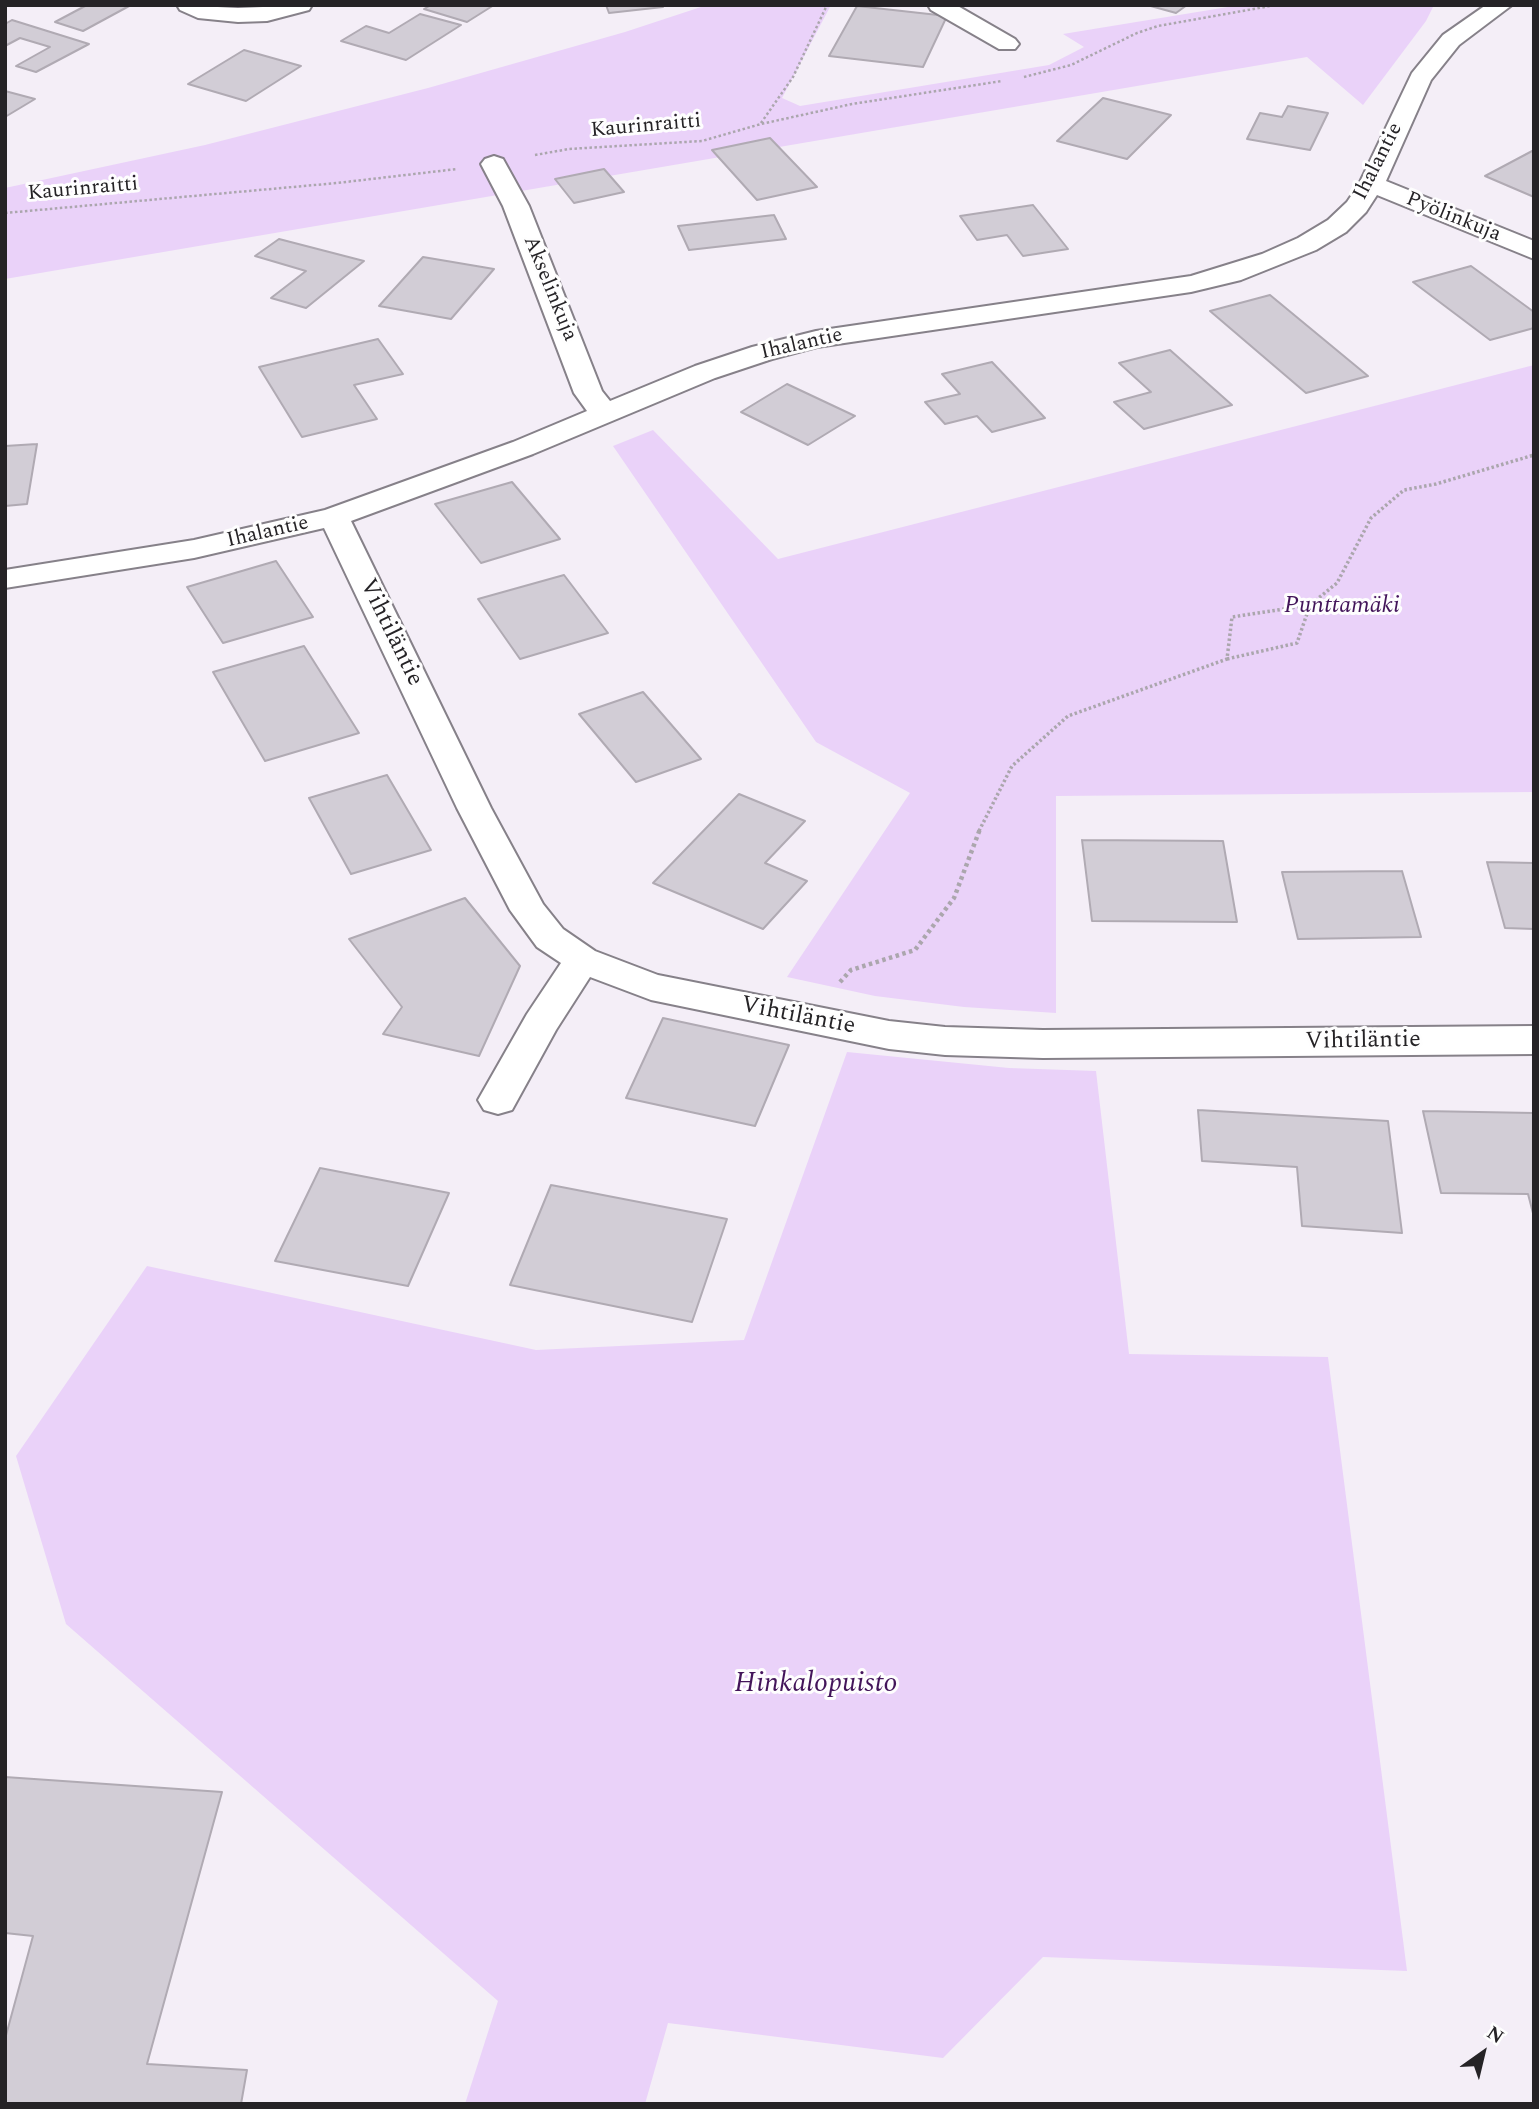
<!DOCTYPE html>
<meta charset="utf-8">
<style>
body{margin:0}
#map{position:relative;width:1539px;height:2109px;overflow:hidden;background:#f4eef7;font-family:Spectral,serif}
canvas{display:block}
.frame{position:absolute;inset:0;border:7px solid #252326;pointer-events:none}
.north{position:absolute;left:1448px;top:2018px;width:70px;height:70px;-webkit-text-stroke:5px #fefefe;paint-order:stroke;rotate:34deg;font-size:19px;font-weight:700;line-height:28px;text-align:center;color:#252326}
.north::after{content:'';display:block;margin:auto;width:24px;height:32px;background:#252326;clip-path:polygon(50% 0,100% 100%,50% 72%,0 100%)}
</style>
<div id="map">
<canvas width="1539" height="2109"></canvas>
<div class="frame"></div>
<div class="north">N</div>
</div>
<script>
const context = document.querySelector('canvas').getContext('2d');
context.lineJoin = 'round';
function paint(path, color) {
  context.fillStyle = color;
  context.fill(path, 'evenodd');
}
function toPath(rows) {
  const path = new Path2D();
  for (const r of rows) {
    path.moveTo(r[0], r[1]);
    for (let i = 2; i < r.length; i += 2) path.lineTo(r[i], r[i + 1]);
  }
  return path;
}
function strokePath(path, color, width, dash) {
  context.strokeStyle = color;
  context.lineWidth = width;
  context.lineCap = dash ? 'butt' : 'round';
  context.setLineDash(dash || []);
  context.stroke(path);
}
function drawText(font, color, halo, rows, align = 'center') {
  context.font = font + ' Spectral,serif';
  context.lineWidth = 6;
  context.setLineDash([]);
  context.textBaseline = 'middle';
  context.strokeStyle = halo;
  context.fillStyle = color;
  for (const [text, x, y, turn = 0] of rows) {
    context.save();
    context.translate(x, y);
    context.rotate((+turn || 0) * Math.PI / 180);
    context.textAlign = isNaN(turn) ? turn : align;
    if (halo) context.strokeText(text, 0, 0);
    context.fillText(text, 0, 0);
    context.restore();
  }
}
const green = toPath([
 [707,5,831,5,782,98,800,106,1049,65,1084,47,1063,34,1240,5,1434,5,1426,21,1363,105,1307,57,5,279,5,188,205,145,428,88,625,32],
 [1534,365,1534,792,1056,796,1056,1013,964,1007,875,996,787,977,910,793,816,742,613,446,653,430,778,559],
 [847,1052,1009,1068,1096,1071,1129,1354,1328,1357,1407,1971,1043,1957,943,2058,668,2023,645,2104,465,2104,498,2001,66,1624,16,1456,147,1266,536,1350,744,1340]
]);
const building = toPath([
 [87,5,131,5,83,31,55,22,87,5],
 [431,5,494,5,467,22,424,9,431,5],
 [606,5,662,5,663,7,609,13,606,5],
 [1147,5,1187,5,1176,13,1147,5],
 [857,6,947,16,923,67,829,56,857,6],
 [420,14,461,25,406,60,341,41,366,26,389,33,420,14],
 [12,20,89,44,36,72,16,66,50,47,20,38,5,46,5,24,12,20],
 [244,50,301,66,246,101,188,84,244,50],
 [5,91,35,99,5,117,5,91],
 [1103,98,1171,115,1127,159,1057,141,1103,98],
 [1288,106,1328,113,1310,150,1247,139,1260,113,1282,117,1288,106],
 [770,138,817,187,757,200,712,150,770,138],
 [1534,150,1534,197,1485,176,1534,150],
 [604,169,624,192,574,203,555,179,604,169],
 [1033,205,1068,249,1023,256,1007,235,977,240,960,216,1033,205],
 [774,215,786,239,689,250,678,226,774,215],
 [279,239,364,261,306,308,271,298,306,271,255,256,279,239],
 [423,257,494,269,451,319,379,306,423,257],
 [1471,266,1534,312,1534,328,1490,340,1413,282,1471,266],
 [1270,295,1368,376,1306,393,1210,311,1270,295],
 [378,339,403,374,354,385,377,419,302,437,259,367,378,339],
 [1170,350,1232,405,1144,429,1114,402,1151,392,1119,363,1170,350],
 [992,362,1045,418,992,432,977,416,945,424,925,402,960,394,942,374,992,362],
 [787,384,855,416,808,445,741,412,787,384],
 [37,444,27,504,5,506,5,446,37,444],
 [512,482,560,539,481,563,435,504,512,482],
 [276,561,313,617,223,643,187,587,276,561],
 [564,575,608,633,520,659,478,599,564,575],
 [304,646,359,733,265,761,213,672,304,646],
 [643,692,701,759,636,782,579,714,643,692],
 [387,775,431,850,351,874,309,798,387,775],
 [739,794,805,821,765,863,807,881,763,929,653,883,739,794],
 [1082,840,1223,841,1237,922,1092,921,1082,840],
 [1487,862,1534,863,1534,929,1505,928,1487,862],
 [1402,871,1421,937,1298,939,1282,872,1402,871],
 [465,898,520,966,479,1056,383,1034,402,1007,349,939,465,898],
 [663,1018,789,1045,755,1126,626,1098,663,1018],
 [1198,1110,1388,1121,1402,1233,1302,1226,1297,1167,1202,1161,1198,1110],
 [1423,1111,1534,1113,1534,1217,1528,1194,1441,1193,1423,1111],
 [320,1168,449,1193,408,1286,275,1261,320,1168],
 [551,1185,727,1219,692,1322,510,1285,551,1185],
 [5,1777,222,1792,147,2064,247,2070,241,2104,5,2104,5,2039,33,1936,5,1933,5,1777]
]);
const pathFar2 = toPath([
 [1024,77,1071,65,1137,33,1158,26,1276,5],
 [761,123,793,77,827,5],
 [535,155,569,149,702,141,761,124,852,104,1002,81],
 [5,213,337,183,457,169]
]);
const pathFar1 = toPath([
 [1227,659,1297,643,1310,605],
 [979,831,1012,766,1068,716,1227,659,1232,617,1310,605,1337,583,1371,518,1404,490,1436,484,1534,455]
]);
const path = toPath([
 [840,982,851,970,915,950,954,898,980,829]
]);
const minor = toPath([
 [177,5,238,8,312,5,309,10,267,21,238,22,198,18,180,10,177,5],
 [928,5,956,5,1015,39,1019,44,1015,49,999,49,931,10,928,5],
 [1486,5,1512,5,1459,45,1431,80,1386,181,1534,241,1534,259,1377,195,1366,212,1346,232,1316,250,1241,280,1191,292,817,347,772,359,715,378,533,454,351,521,491,808,543,904,563,929,595,951,658,975,889,1021,945,1027,1043,1030,1534,1026,1534,1054,1043,1058,945,1055,889,1049,651,1000,590,977,556,1030,512,1110,498,1114,484,1110,478,1100,527,1014,561,963,537,947,510,910,457,808,324,528,194,558,5,588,5,570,194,540,325,510,513,442,587,411,574,393,503,206,481,164,485,159,494,156,503,159,529,206,602,391,610,401,695,366,752,347,816,331,1191,276,1262,254,1298,238,1328,220,1347,202,1359,184,1412,73,1443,35,1486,5]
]);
const farStreetnames = [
 ["Kaurinraitti",646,127,-5],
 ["Ihalantie",1379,162,-63],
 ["Kaurinraitti",83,190,-5],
 ["Pyölinkuja",1453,218,22],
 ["Akselinkuja",549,289,68],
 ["Ihalantie",802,345,-13],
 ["Ihalantie",268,533,-13]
];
const parkNames = [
 ["Punttamäki",1342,607]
];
const streetNames = [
 ["Vihtiläntie",390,633,64],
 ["Vihtiläntie",798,1017,11],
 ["Vihtiläntie",1363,1042,-1]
];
const nearParknames = [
 ["Hinkalopuisto",816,1686]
];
paint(green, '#ead2f9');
paint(building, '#d2cdd6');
strokePath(building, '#b0aab3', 2);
strokePath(minor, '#868189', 4);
strokePath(pathFar2, '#aba6ad', 2.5, [2.5, 2.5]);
strokePath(pathFar1, '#aba6ad', 3.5, [2.5, 2.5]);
strokePath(path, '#aba6ad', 4.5, [3.5, 3.5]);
paint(minor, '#fff');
drawText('21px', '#252326', '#fefefe', farStreetnames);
drawText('italic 24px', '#43155a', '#fefefe', parkNames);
drawText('24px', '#252326', '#fefefe', streetNames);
drawText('italic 28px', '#43155a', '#fefefe', nearParknames);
</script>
